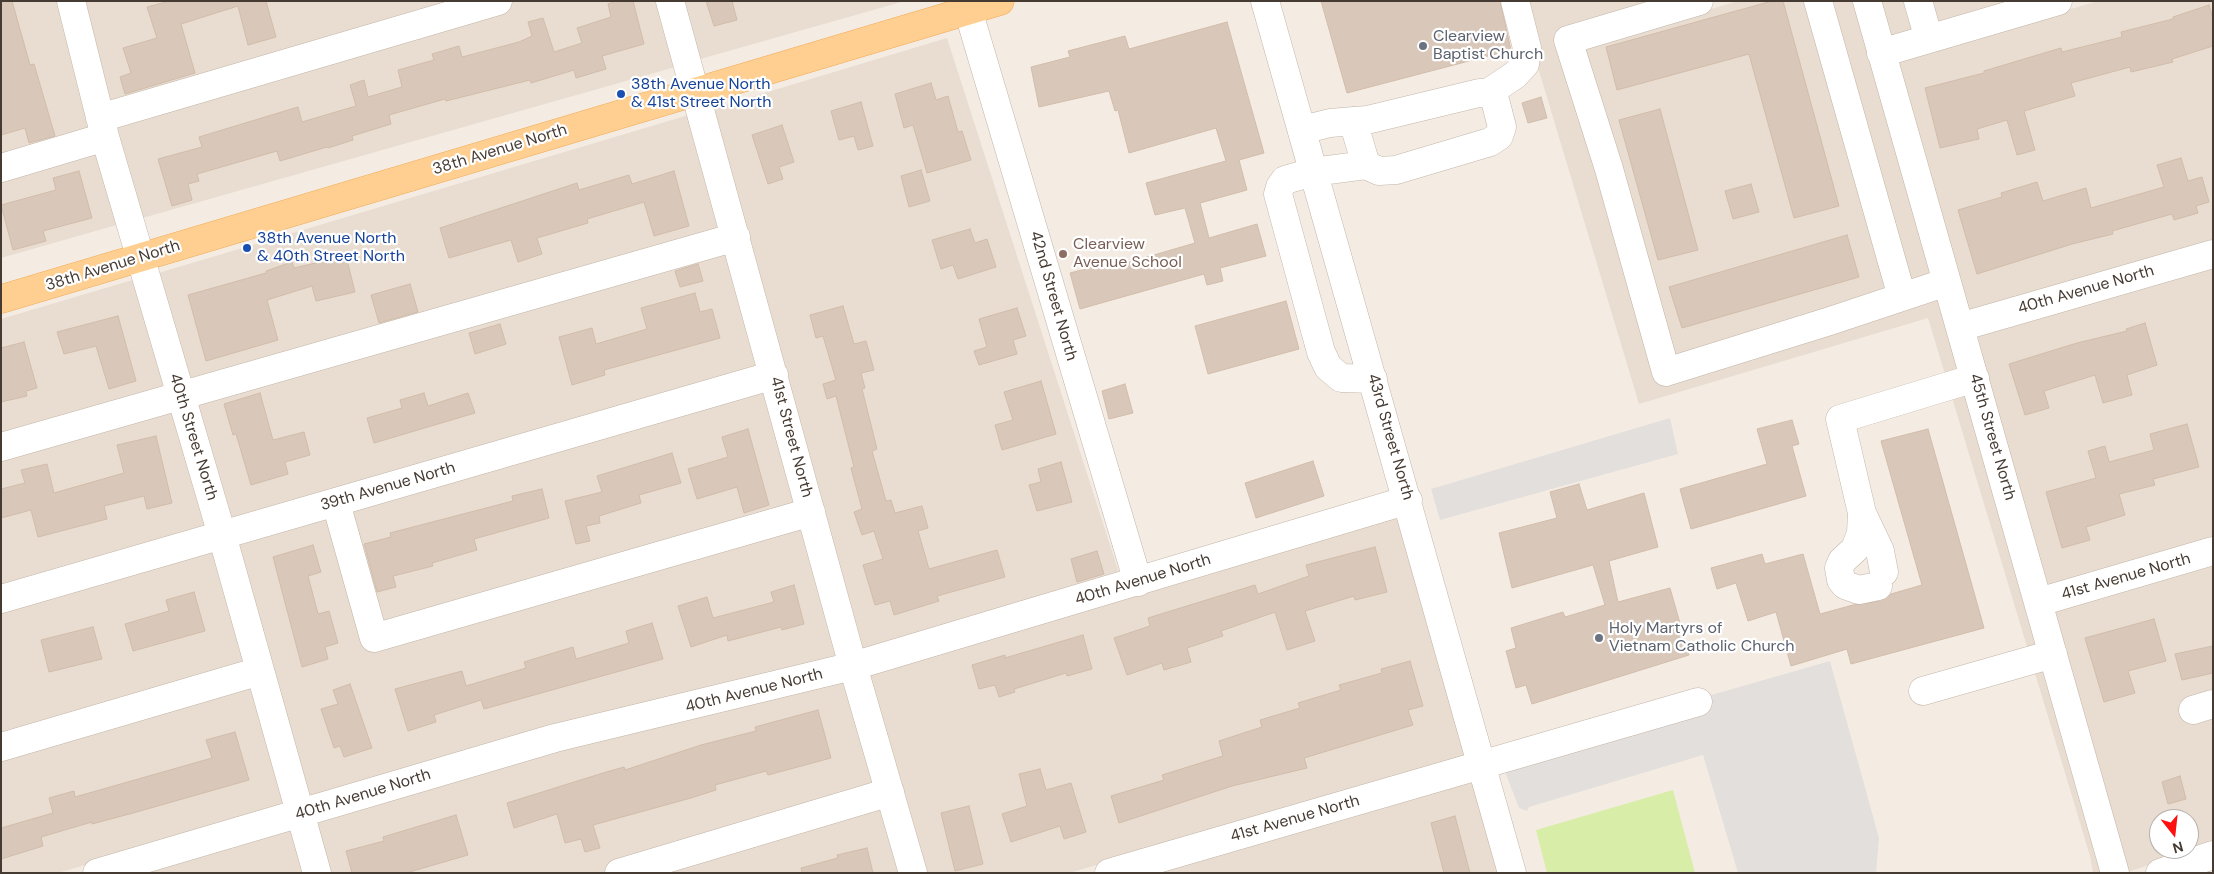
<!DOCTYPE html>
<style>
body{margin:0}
#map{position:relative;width:2214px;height:874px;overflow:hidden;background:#f4ece3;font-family:"DM Sans",sans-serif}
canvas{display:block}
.frame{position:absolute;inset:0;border:2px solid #463b33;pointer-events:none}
.north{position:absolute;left:2149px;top:809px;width:50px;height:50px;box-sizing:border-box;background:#fff;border:1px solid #b5b1ad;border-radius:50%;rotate:164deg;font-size:14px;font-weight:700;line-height:20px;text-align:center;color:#463b33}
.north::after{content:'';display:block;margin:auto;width:18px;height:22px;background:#ff0f0f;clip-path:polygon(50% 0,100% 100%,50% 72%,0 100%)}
</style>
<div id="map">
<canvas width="2214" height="874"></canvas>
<div class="frame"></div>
<div class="north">N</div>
</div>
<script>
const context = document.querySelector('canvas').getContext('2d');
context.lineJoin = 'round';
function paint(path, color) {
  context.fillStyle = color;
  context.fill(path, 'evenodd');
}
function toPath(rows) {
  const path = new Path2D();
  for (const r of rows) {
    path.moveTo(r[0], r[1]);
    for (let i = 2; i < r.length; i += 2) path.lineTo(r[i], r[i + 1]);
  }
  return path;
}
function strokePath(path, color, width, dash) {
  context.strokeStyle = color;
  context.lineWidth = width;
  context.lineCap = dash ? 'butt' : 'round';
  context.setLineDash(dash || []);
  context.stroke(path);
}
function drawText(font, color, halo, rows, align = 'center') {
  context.font = font + ' "DM Sans",sans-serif';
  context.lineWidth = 4.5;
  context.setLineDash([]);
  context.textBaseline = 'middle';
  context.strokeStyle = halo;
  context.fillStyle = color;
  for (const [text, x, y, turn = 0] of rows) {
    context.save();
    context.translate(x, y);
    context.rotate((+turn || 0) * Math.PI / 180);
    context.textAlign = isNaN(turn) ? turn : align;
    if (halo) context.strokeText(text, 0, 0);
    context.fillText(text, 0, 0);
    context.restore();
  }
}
const residential = toPath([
 [1,1,61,1,120,224,1,258],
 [81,1,660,1,679,66,139,219],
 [680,1,905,1,697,60],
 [1518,1,1660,1,1555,32,1561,53,1738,1,1856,1,2105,873,2093,873,2090,856,1928,318,1639,404],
 [1877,1,2019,1,1887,39],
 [2098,1,2213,1,2213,242,1966,313,1893,61],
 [947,38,1120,576,860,653,711,109],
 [692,114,762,367,229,522,155,274],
 [2213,265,2213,540,2046,588,1972,335],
 [136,279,210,528,1,588,1,319],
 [767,389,841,658,307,800,235,543],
 [1401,513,1470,757,1069,873,924,873,866,674],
 [216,549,288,805,58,873,1,873,1,611],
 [2213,563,2213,843,2125,873,2051,610],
 [2159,819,2189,819,2189,849,2159,849],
 [847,679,903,873,327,873,313,821,558,748],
 [1476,778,1501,873,1148,873],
 [294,827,307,873,137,873]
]);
const green = toPath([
 [1673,790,1695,873,1547,873,1536,830]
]);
const parking = toPath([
 [1670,418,1678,454,1440,520,1431,489],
 [1830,661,1879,838,1876,873,1738,873,1703,755,1529,807,1527,811,1519,808,1499,756]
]);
const building = toPath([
 [1,1,12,1,30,65,34,64,55,136,29,143,25,128,1,135,1,1],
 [170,1,266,1,276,37,248,45,238,6,181,24,195,73,125,94,120,77,131,73,123,48,157,38,147,7,170,1],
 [616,1,633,1,644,44,602,56,606,69,576,78,574,70,531,83,530,80,446,101,445,99,389,115,391,124,352,136,353,140,328,148,327,147,280,161,277,151,197,174,199,181,188,184,192,200,172,206,158,159,202,147,199,137,298,107,302,122,356,106,350,85,364,80,368,97,402,87,398,70,434,60,432,54,459,46,462,57,519,42,532,36,528,22,543,18,554,52,582,43,577,28,611,17,608,4,616,1],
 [706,1,732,1,737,20,714,26,706,1],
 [1321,1,1500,1,1511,50,1347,93,1321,1],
 [1772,1,1783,1,1839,206,1794,218,1749,54,1617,90,1606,47,1772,1],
 [2209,5,2213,18,2213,46,2172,59,2173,62,2131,72,2130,67,2071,83,2075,96,2024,111,2035,150,2017,155,2007,120,1977,129,1979,139,1940,148,1925,88,1984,73,1984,71,2061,48,2062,52,2122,37,2121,32,2173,19,2173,17,2209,5],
 [1227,22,1264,153,1239,160,1247,190,1200,203,1209,238,1257,224,1266,256,1220,268,1223,281,1207,285,1204,274,1080,309,1070,273,1105,264,1106,269,1195,243,1185,208,1155,215,1146,183,1226,161,1216,128,1129,153,1118,110,1115,111,1109,91,1039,107,1031,67,1070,57,1068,51,1125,36,1129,49,1227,22],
 [931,83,936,100,948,96,958,132,962,131,971,160,927,173,913,125,904,128,895,94,931,83],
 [1541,97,1547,118,1528,123,1522,103,1541,97],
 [861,102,873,146,858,150,854,136,839,140,831,111,861,102],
 [1660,109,1698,250,1658,260,1619,120,1660,109],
 [782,125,794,162,779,167,783,179,768,184,752,135,782,125],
 [2181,158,2188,181,2202,177,2209,202,2196,206,2198,213,2174,220,2172,214,2112,231,2113,234,2072,244,1977,274,1958,210,2002,197,2001,193,2037,182,2043,201,2086,188,2091,208,2164,187,2157,165,2181,158],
 [921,170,930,201,909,207,901,176,921,170],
 [79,171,92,218,43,231,46,241,13,250,1,205,56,190,53,178,79,171],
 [674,171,689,226,654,236,644,202,587,219,588,223,537,238,542,254,518,262,511,240,449,258,440,228,577,183,579,190,629,175,632,184,674,171],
 [1751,184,1759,212,1733,219,1725,191,1751,184],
 [970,229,975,243,987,239,996,267,958,279,953,265,941,269,932,240,970,229],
 [1847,235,1859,277,1682,328,1669,287,1847,235],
 [346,256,355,292,316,301,312,286,267,300,278,340,206,361,188,295,266,273,266,271,292,262,294,268,346,256],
 [698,264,703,281,680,287,675,271,698,264],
 [410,284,418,312,379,323,371,295,410,284],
 [695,293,700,312,712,309,720,338,604,370,605,375,572,385,559,337,592,328,596,344,647,329,641,308,695,293],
 [1286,301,1299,349,1208,374,1195,326,1286,301],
 [843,306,854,344,866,341,874,370,861,373,865,388,862,389,877,449,872,451,886,501,891,500,895,513,922,506,928,528,918,531,929,569,997,550,1005,577,937,596,939,601,894,615,890,601,875,605,863,565,883,559,874,531,862,535,854,512,862,509,851,468,854,467,836,396,827,399,823,384,836,380,823,336,816,338,810,315,843,306],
 [1017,308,1026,336,1013,340,1017,354,979,365,974,351,987,347,979,319,1017,308],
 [118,316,136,381,109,389,96,346,64,354,57,332,118,316],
 [2145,323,2157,365,2127,375,2132,395,2103,403,2095,375,2044,391,2049,408,2025,415,2009,364,2077,343,2127,331,2126,329,2145,323],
 [500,324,506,344,475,354,469,333,500,324],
 [24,342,37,388,26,391,27,396,1,402,1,348,24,342],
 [1041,381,1056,434,1002,450,995,425,1013,420,1004,392,1041,381],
 [1125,384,1133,413,1109,419,1102,391,1125,384],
 [260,393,273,440,304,432,310,455,285,462,288,474,251,485,236,434,233,435,224,404,260,393],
 [424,393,428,406,468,393,475,413,374,443,367,418,402,408,400,400,424,393],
 [1792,420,1799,444,1792,446,1806,496,1691,529,1680,489,1767,464,1757,429,1792,420],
 [2187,424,2199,467,2153,479,2155,485,2119,494,2125,515,2086,527,2090,540,2062,548,2046,492,2096,478,2088,451,2105,446,2109,462,2154,450,2150,434,2187,424],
 [748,429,769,505,744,513,737,487,697,499,688,469,728,457,722,437,748,429],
 [1928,429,1984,628,1851,664,1847,649,1791,666,1776,612,1748,621,1736,583,1717,589,1711,568,1762,554,1765,564,1803,554,1820,614,1853,605,1881,601,1891,594,1922,585,1881,441,1928,429],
 [156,436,172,503,147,509,144,496,104,506,107,519,38,537,31,510,1,518,1,489,25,483,21,470,47,464,54,493,124,473,117,445,156,436],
 [672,453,681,483,639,495,641,503,599,516,600,523,586,526,590,541,576,544,565,501,602,492,597,476,672,453],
 [1313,461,1324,496,1256,518,1245,483,1313,461],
 [1061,462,1072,502,1037,511,1029,485,1041,482,1038,469,1061,462],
 [1579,484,1587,510,1644,493,1658,547,1609,561,1618,602,1670,588,1689,655,1532,704,1526,685,1516,688,1506,651,1516,648,1511,628,1563,612,1565,617,1605,605,1593,565,1512,588,1499,533,1557,518,1550,492,1579,484],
 [542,489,549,518,474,539,477,550,432,563,433,566,393,576,396,587,377,592,364,544,391,537,390,533,513,501,512,496,542,489],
 [313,545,321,572,308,576,318,614,329,611,338,643,325,647,328,659,302,667,273,557,313,545],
 [1375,547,1387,592,1355,600,1354,596,1305,611,1315,641,1287,650,1275,612,1221,631,1223,636,1187,648,1191,662,1164,670,1162,663,1127,675,1114,638,1150,626,1148,618,1255,585,1258,594,1309,576,1306,565,1375,547],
 [1097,551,1104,574,1077,582,1071,559,1097,551],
 [794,585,804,624,782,630,781,627,728,641,727,635,691,647,678,606,707,597,713,618,774,602,771,592,794,585],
 [194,592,205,631,133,651,125,624,169,611,166,600,194,592],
 [2154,619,2166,661,2128,671,2135,693,2104,702,2085,638,2154,619],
 [652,623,663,659,484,709,481,700,434,715,436,722,408,731,395,689,462,671,466,686,526,668,524,662,573,647,576,659,629,643,626,631,652,623],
 [93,627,102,659,49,672,41,640,93,627],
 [1083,635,1092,669,1067,676,1066,673,1014,689,1015,692,999,697,995,685,979,689,972,665,1005,655,1005,658,1083,635],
 [2213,646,2213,673,2182,680,2175,654,2213,646],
 [1410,661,1423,706,1408,710,1413,725,1304,758,1307,768,1232,786,1119,823,1111,796,1164,780,1162,775,1223,756,1219,741,1262,727,1260,720,1300,708,1298,703,1341,690,1339,685,1382,673,1381,669,1410,661],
 [350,684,372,748,344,757,340,746,334,748,321,709,338,704,333,690,350,684],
 [818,710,831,758,768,775,766,771,715,785,716,790,691,798,593,825,600,848,585,852,581,839,565,843,557,814,514,828,507,803,603,773,624,767,625,770,701,745,756,731,755,727,818,710],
 [235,732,249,780,133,813,92,824,92,822,41,837,43,846,1,859,1,828,53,813,49,798,74,791,75,797,212,758,206,740,235,732],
 [1040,769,1046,790,1071,783,1086,832,1064,839,1060,826,1011,842,1002,814,1027,806,1019,774,1040,769],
 [2180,776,2186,799,2168,804,2162,782,2180,776],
 [969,806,983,864,955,871,941,813,969,806],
 [456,815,468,855,406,873,352,873,346,851,384,841,383,837,456,815],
 [1455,816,1470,873,1444,873,1431,823,1455,816],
 [867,848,873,873,802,873,801,868,838,858,837,855,867,848]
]);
const minor = toPath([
 [71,1,105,137,222,535,317,873],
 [670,1,853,666,913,873],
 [1265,1,1512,873],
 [1699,1,1568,40,1609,169,1666,372,1830,321,1947,282],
 [1818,1,1902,297],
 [1867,1,2115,873],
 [1918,1,1929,39],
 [968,10,1138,582],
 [1881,53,2058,1],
 [1488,93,1515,75,1525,64,1527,48,1515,1],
 [100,118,498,1],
 [1353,121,1366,165],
 [1302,130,1330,123,1367,120,1479,93,1488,93,1495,100,1502,127,1499,136,1490,142,1396,170,1379,171,1366,165,1313,172,1285,180,1280,187,1278,194,1321,352,1328,367,1341,378,1373,379],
 [1,168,105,137],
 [1960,327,2213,254],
 [1,447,736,237],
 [336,503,374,638,811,512],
 [1862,513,1840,419,1975,378],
 [1878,586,1859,590,1845,585,1841,580,1839,568,1842,561,1855,549,1861,533,1862,513,1880,551,1884,572],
 [1,599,774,375],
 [2039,602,2213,551],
 [1923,691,2053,654],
 [2193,710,2213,704],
 [1,747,260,671],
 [97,873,555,738,853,666,1408,500],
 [619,873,890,792],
 [1109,873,1698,702],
 [2160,873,2213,855]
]);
const major = toPath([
 [1,299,1000,1]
]);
const markers = [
 [1423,46,5,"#6b7280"],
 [621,94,5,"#1a4fb4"],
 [247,248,5,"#1a4fb4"],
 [1063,254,5,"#8d6e63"],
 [1599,638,5,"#6b7280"]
];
const worshipNames = [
 ["Clearview",1433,37],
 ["Baptist Church",1433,55],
 ["Holy Martyrs of",1609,629],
 ["Vietnam Catholic Church",1609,647]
];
const transitNames = [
 ["38th Avenue North",631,85],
 ["& 41st Street North",631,103],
 ["38th Avenue North",257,239],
 ["& 40th Street North",257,257]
];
const streetNames = [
 ["38th Avenue North",500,150,-17],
 ["38th Avenue North",113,266,-17],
 ["40th Avenue North",2086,290,-16],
 ["42nd Street North",1053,296,74],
 ["40th Street North",193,437,73],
 ["41st Street North",791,437,75],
 ["43rd Street North",1390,437,74],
 ["45th Street North",1992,437,74],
 ["39th Avenue North",388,487,-16],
 ["41st Avenue North",2126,577,-16],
 ["40th Avenue North",1143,580,-17],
 ["40th Avenue North",754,691,-14],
 ["40th Avenue North",363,795,-17],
 ["41st Avenue North",1295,819,-16]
];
const educationNames = [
 ["Clearview",1073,245],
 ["Avenue School",1073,263]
];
paint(residential, '#e8ddd0');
paint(green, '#d8eda7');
paint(parking, '#e3dfdc');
paint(building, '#d9c8ba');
strokePath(building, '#d2bcaa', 1);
strokePath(minor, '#c3b5a8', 29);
strokePath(major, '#f0aa55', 29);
strokePath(minor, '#fff', 28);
strokePath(major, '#ffcf91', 28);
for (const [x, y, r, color] of markers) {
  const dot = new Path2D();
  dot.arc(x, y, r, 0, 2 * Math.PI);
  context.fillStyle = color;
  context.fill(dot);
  strokePath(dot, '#fff', 2);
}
drawText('16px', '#5b616d', '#fff', worshipNames, 'left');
drawText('16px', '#164399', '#fff', transitNames, 'left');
drawText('16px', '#463b33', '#fff', streetNames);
drawText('16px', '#785e54', '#fff', educationNames, 'left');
</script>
